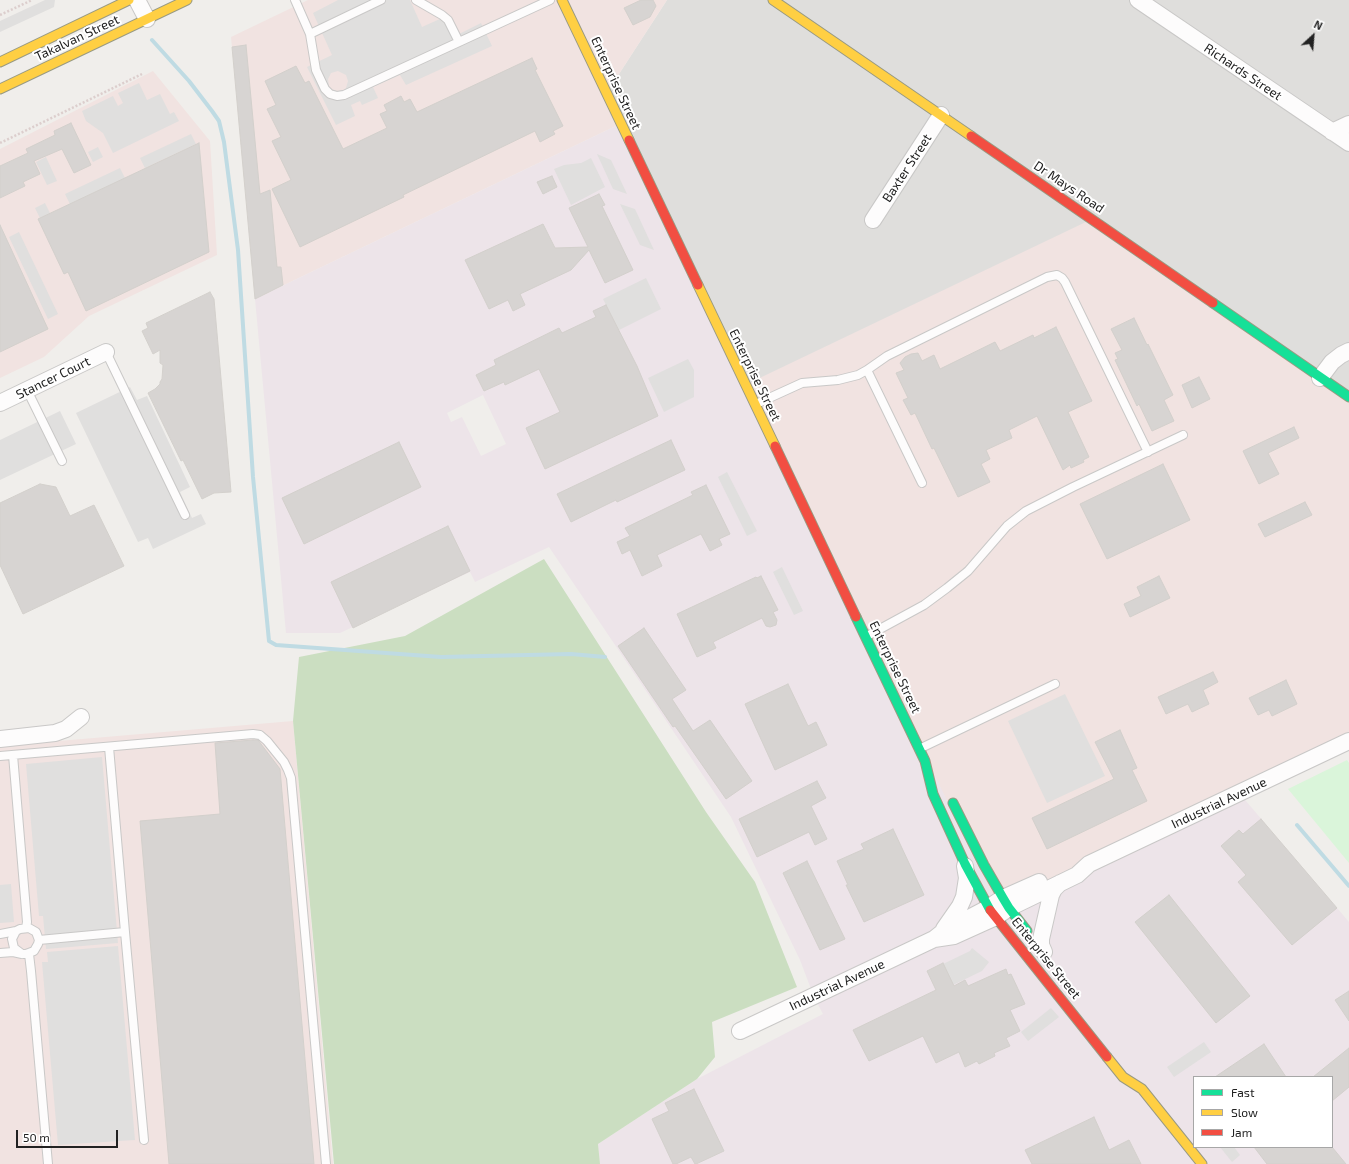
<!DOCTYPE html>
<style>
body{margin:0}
#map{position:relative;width:1349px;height:1164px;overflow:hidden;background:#f0eeeb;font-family:"Exo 2",sans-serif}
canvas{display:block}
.legend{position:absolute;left:1193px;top:1076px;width:140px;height:72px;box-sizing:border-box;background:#fff;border:1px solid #a7a7a7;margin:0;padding:5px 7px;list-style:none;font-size:12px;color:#222}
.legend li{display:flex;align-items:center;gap:8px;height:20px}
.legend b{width:20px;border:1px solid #a7a7a7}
.north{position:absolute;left:1293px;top:16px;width:40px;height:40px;-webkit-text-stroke:3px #fff;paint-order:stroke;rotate:26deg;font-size:11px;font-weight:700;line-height:16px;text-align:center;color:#222}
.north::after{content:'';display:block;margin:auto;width:14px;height:18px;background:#222;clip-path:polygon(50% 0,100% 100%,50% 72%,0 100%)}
.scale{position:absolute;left:16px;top:1130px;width:102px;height:18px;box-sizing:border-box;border:2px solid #222;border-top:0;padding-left:5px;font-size:12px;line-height:14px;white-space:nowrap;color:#222;-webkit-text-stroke:3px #fff;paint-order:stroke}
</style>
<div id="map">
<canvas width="1349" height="1164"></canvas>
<ul class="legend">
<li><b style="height:5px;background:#16e098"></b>Fast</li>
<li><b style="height:5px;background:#ffcf43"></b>Slow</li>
<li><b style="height:5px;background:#f24e42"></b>Jam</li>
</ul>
<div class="north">N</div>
<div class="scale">50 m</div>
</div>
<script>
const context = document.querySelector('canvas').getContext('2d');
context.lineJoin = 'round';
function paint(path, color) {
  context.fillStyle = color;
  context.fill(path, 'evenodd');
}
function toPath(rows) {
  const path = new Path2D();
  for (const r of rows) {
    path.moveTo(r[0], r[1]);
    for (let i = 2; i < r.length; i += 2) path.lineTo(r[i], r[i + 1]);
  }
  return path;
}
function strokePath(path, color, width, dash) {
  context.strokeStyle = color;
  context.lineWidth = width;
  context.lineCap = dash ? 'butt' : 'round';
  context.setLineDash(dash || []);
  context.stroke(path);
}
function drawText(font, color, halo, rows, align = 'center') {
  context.font = font + ' "Exo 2",sans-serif';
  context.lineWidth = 4;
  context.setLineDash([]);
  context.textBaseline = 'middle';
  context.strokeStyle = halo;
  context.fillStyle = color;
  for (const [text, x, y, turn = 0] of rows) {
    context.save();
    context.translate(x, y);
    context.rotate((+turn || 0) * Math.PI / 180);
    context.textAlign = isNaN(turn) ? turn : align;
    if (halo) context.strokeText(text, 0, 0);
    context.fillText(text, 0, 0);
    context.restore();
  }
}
const residential = toPath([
 [667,0,1349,0,1349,398,745,385,606,94]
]);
const commercial = toPath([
 [308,0,667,0,606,94,620,124,255,299,231,37],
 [153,71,210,141,217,255,89,316,44,357,0,378,0,149],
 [1090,220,1349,398,1349,742,999,909,745,385],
 [293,721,333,1164,0,1164,0,746]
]);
const industrial = toPath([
 [620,124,999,908,1240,794,1349,922,1349,1164,600,1164,598,1144,697,1079,823,1014,814,997,800,960,731,817,549,547,475,582,470,572,340,633,286,633,255,299],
 [483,395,506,444,481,456,462,417,451,422,447,413],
 [1194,1077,1332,1077,1332,1147,1194,1147]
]);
const forest = toPath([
 [544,559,706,812,755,882,797,987,712,1022,715,1057,697,1079,598,1144,600,1164,334,1164,293,721,299,657,405,636]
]);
const park = toPath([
 [1347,760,1349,763,1349,863,1288,789]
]);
const parking = toPath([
 [45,0,55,0,54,7,0,32,0,21],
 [338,0,410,0,422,27,442,18,453,37,481,23,492,46,406,85,400,75,373,87,378,98,362,105,360,101,351,105,355,116,336,125,307,67,332,55,313,13],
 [338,71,346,75,348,81,346,88,344,90,337,91,331,89,329,86,328,79,331,73],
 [139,83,147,100,160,94,170,114,174,112,179,121,113,153,103,133,86,121,82,111,113,96,118,106,123,103,118,93],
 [191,134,196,144,145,168,140,158],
 [98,147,103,157,93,162,88,152],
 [597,154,611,160,627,194,613,189],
 [46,157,57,181,47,185,36,162],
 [591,158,605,187,571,205,554,169,564,165,581,163],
 [120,168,125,178,70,204,65,194],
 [45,203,50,213,40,218,35,208],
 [620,204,635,209,654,250,640,245],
 [19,232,58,314,48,319,9,237],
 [646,278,661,309,619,330,603,299],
 [688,359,694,370,694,397,664,412,648,378],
 [130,387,137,400,147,396,190,487,180,492,192,518,201,514,206,524,153,549,148,538,138,542,76,413],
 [60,411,76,444,0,480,0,440],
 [727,472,757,531,747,536,718,477],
 [782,567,803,611,794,615,773,572],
 [1065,694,1105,776,1047,803,1008,721],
 [102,757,118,943,46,949,43,916,39,916,26,764],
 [11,884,14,922,0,923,0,885],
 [118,946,135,1140,58,1145,42,962,48,962,47,952],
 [972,948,989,962,982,971,953,985,943,964,970,951],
 [1051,1008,1059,1017,1028,1041,1021,1032],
 [1204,1042,1211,1052,1174,1077,1167,1067],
 [1220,1147,1234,1147,1240,1155,1232,1162]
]);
const stream = toPath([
 [152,40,189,81,212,111,219,121,224,142,238,250,253,477,269,641,276,645,441,657,571,654,605,657],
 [1297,825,1349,886]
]);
const building = toPath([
 [641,0,653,0,656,6,650,17,633,25,624,8,641,0],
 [246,45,260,194,270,190,277,267,281,267,283,285,255,299,232,47,246,45],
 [532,58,537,69,535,70,563,126,553,131,555,134,540,142,535,131,403,195,404,197,300,247,272,189,291,180,272,141,281,137,267,109,276,105,265,81,296,66,305,83,309,81,343,149,387,128,380,114,387,111,384,105,401,96,404,102,410,99,417,112,532,58],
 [71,123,91,165,74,173,62,149,34,161,40,174,23,182,25,186,0,198,0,166,28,153,26,149,55,135,54,131,71,123],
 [199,143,209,252,86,311,68,272,64,274,38,219,199,143],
 [552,176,557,187,543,194,537,182,552,176],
 [599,194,605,205,602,206,633,270,605,283,589,250,571,270,520,294,525,305,513,311,508,300,489,309,465,260,543,224,555,248,588,247,569,208,599,194],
 [0,225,48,329,0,352,0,225],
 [210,292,214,299,231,492,214,493,202,499,183,460,181,461,148,393,155,389,160,384,160,382,162,379,163,365,160,363,160,350,153,354,142,331,148,328,146,323,210,292],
 [606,305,637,366,658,416,545,469,526,428,560,412,539,369,505,385,504,382,484,391,476,375,496,365,494,360,559,328,562,333,596,317,593,311,606,305],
 [1134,318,1147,345,1148,344,1173,395,1164,400,1174,421,1152,431,1139,404,1137,406,1115,360,1118,359,1115,353,1122,350,1111,329,1134,318],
 [1056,327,1092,401,1068,412,1089,457,1083,460,1084,462,1071,468,1070,465,1063,470,1037,416,1009,430,1012,438,986,450,990,459,981,464,990,482,958,497,934,448,932,449,915,413,911,415,903,400,908,398,896,373,904,370,900,363,905,357,911,354,918,353,922,361,934,355,940,369,995,342,1000,351,1033,335,1034,338,1056,327],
 [1199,377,1210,399,1192,408,1182,385,1199,377],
 [1294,427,1299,438,1268,453,1279,474,1259,484,1243,451,1294,427],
 [671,440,685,470,617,502,616,500,571,522,557,494,671,440],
 [399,442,421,487,304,544,282,498,399,442],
 [1163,464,1190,520,1107,559,1080,504,1163,464],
 [40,484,56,487,70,516,94,505,124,566,23,614,0,565,0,503,40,484],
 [706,485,730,534,719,539,722,545,710,551,701,534,657,555,662,566,642,576,630,550,622,554,617,542,630,536,625,528,693,495,691,492,706,485],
 [1305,502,1312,515,1265,537,1258,524,1305,502],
 [448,526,470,571,353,628,331,582,448,526],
 [761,576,778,610,773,612,777,620,776,625,770,627,766,626,762,618,713,642,716,648,697,657,677,614,756,577,757,578,761,576],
 [1159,576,1170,598,1130,617,1124,604,1141,596,1137,587,1159,576],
 [644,628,686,690,672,699,693,731,710,720,752,781,726,799,675,726,673,727,618,646,644,628],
 [1213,672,1218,682,1203,690,1209,704,1192,712,1188,704,1166,714,1158,697,1213,672],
 [1286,680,1297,704,1272,716,1269,710,1258,715,1249,698,1286,680],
 [788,684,808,726,816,722,827,745,775,770,745,704,788,684],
 [1120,730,1137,768,1132,770,1147,801,1047,849,1032,818,1114,779,1095,742,1120,730],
 [253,740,258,740,280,769,314,1164,169,1164,140,821,220,814,215,743,253,740],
 [817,781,826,798,811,806,827,839,815,845,809,832,757,857,739,819,817,781],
 [1261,819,1337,908,1292,945,1238,882,1246,875,1221,846,1239,830,1243,834,1261,819],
 [893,829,924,895,864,922,846,885,848,885,837,861,864,849,861,844,893,829],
 [807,861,845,939,820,950,783,873,807,861],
 [1169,895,1250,996,1216,1023,1135,922,1169,895],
 [943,963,954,986,965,980,968,986,1006,969,1008,975,1011,974,1025,1004,1010,1010,1020,1031,1006,1038,1010,1046,994,1053,995,1056,979,1064,977,1061,965,1067,959,1052,936,1063,923,1036,869,1061,853,1030,936,990,927,971,943,963],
 [1349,991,1349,1021,1335,1000,1349,991],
 [1264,1044,1286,1077,1215,1077,1264,1044],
 [1349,1048,1349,1087,1332,1101,1332,1077,1313,1077,1349,1048],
 [694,1089,724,1151,696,1164,695,1164,691,1157,676,1164,673,1164,652,1119,669,1111,665,1103,694,1089],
 [1094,1117,1109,1150,1129,1140,1141,1164,1032,1164,1025,1150,1094,1117],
 [1254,1147,1332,1147,1346,1164,1267,1164,1254,1147]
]);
const path = toPath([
 [0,15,32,0],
 [0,143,142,74]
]);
const lane = toPath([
 [295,0,310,34],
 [381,0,310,34,316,70,325,89,330,94,337,96,344,95,550,0],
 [416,0,442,15,448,20,459,42],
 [106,352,185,515],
 [867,370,922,483],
 [27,390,62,461],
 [756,404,802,383,838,380,858,375,867,370,887,356,1047,277,1057,275,1062,278,1065,282,1148,452],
 [867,636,924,605,947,588,968,571,1007,526,1026,511,1073,487,1183,435],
 [919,749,1055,684],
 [13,755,27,922,26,928],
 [0,756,253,734,260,735,267,741,284,762,288,770,291,778,326,1164],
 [125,932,144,1140],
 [0,934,16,931],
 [39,940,125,932,109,747],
 [0,953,13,952,22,954,26,954,34,951,38,944,39,940,36,932,29,928,20,929,16,931,12,939,14,948,22,954],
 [29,954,31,971,48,1164]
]);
const street = toPath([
 [137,0,147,19],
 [1138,0,1349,143],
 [1332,132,1349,124],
 [873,220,941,115],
 [1320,378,1332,362,1341,355,1349,351],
 [0,403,106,352],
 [0,739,55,733,66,729,81,717],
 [944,929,960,906,964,897,967,878,965,866],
 [934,939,954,936,996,917,1009,908,1077,875,1089,864,1349,741],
 [1044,952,1041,945,1041,939,1051,895,1054,889,1060,883],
 [740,1031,934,939,944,931,988,908,1003,898,1039,882]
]);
const fast = toPath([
 [1213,303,1349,397],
 [856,617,925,761,933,794,965,864,990,910],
 [953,803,984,865,1003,898,1009,908,1027,931]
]);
const slow = toPath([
 [562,0,629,140],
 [773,0,971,136],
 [0,62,129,0],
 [0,89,187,0],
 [698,285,775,446],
 [1107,1057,1123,1077,1142,1089,1202,1164]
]);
const jam = toPath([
 [971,136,1213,303],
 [629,140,698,285],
 [775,446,856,617],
 [990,910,1107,1057]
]);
const streetNames = [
 ["Takalvan Street",77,38,-25],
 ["Richards Street",1243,72,34],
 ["Enterprise Street",616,83,65],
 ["Baxter Street",907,168,-57],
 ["Dr Mays Road",1069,187,34],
 ["Enterprise Street",755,375,64],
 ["Stancer Court",53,378,-26],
 ["Enterprise Street",895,667,64],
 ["Industrial Avenue",1219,803,-25],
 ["Enterprise Street",1046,958,51],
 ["Industrial Avenue",837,985,-25]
];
paint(residential, '#dfdedc');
paint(commercial, '#f1e3e1');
paint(industrial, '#ede4e9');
paint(forest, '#cbdec1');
paint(park, '#daf5da');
paint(parking, '#e0dfde');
strokePath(stream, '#bfdbe3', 4);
paint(building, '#d7d4d2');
strokePath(building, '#d3d0cc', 1);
strokePath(lane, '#c9c8c7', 10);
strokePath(street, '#c9c8c7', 18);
strokePath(fast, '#999a82', 11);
strokePath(slow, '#999a82', 11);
strokePath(jam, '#999a82', 11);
strokePath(path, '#dccecd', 2.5, [2, 2]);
strokePath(lane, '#fdfcfc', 8);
strokePath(street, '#fdfcfc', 16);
strokePath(fast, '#16e098', 9);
strokePath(slow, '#ffcf43', 9);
strokePath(jam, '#f24e42', 9);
drawText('13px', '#222', '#fff', streetNames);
</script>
